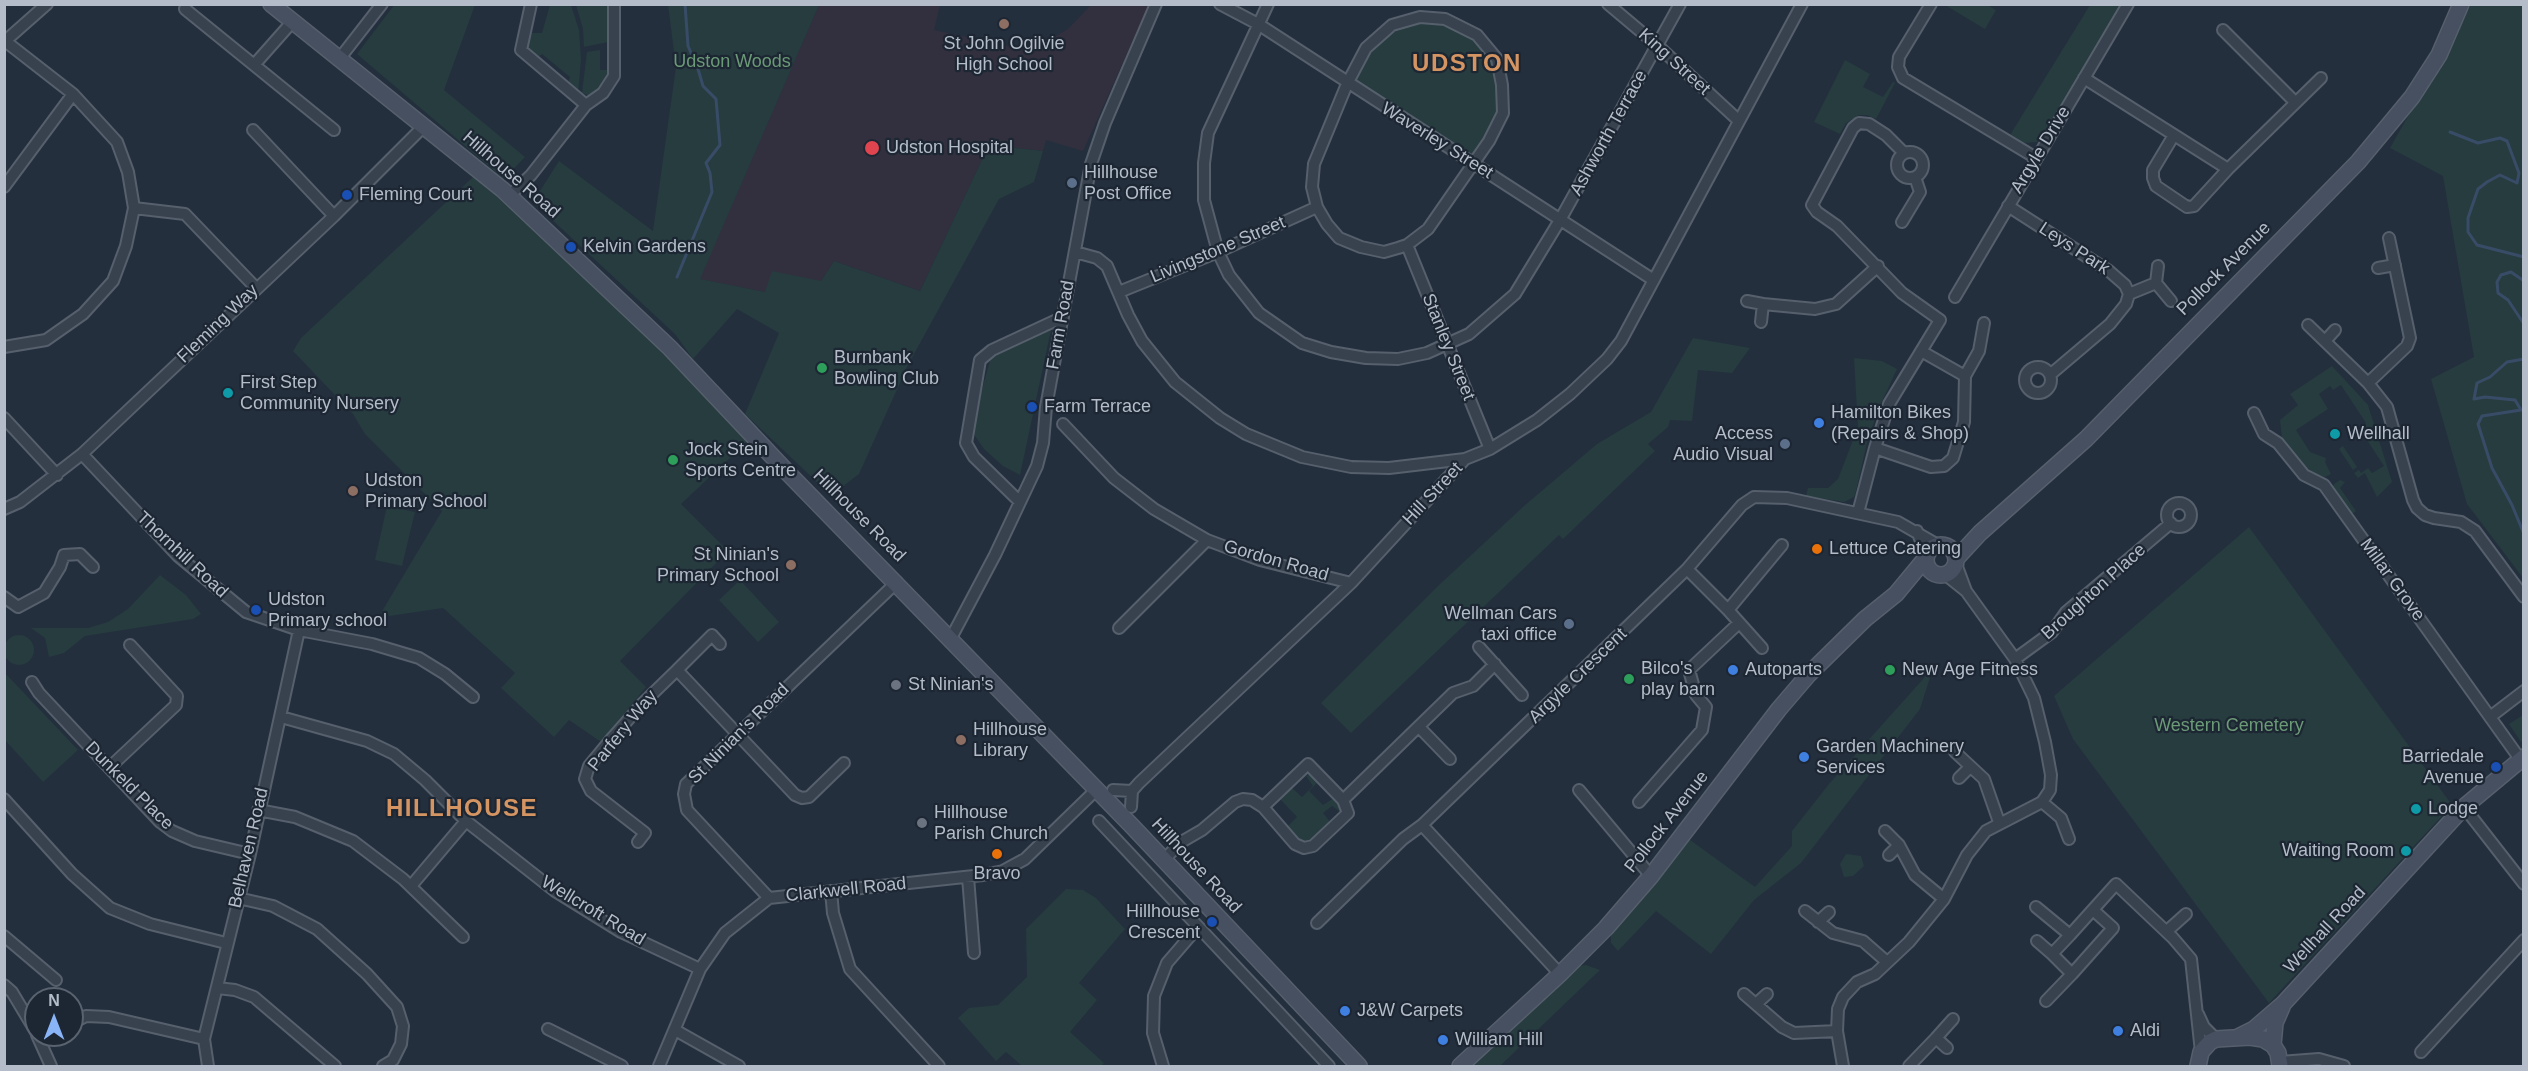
<!DOCTYPE html>
<style>
body{margin:0}
#map{position:relative;width:2528px;height:1071px;overflow:hidden;background:#242f3e;font-family:Arial,sans-serif}
canvas{display:block}
.frame{position:absolute;inset:0;border:6px solid #b4bcc9;pointer-events:none}
.north{position:absolute;left:24px;top:987px;width:60px;height:60px;box-sizing:border-box;background:#1d2633;border:2px solid #59626f;border-radius:50%;rotate:0deg;font-size:16px;font-weight:700;line-height:24px;text-align:center;color:#b4bcc9}
.north::after{content:'';display:block;margin:auto;width:21px;height:27px;background:#8ab4f8;clip-path:polygon(50% 0,100% 100%,50% 72%,0 100%)}
</style>
<div id="map">
<canvas width="2528" height="1071"></canvas>
<div class="frame"></div>
<div class="north">N</div>
</div>
<script>
const context = document.querySelector('canvas').getContext('2d');
context.lineJoin = 'round';
function paint(path, color) {
  context.fillStyle = color;
  context.fill(path, 'evenodd');
}
function toPath(rows) {
  const path = new Path2D();
  for (const r of rows) {
    if (r.length === 3) {
      path.moveTo(r[0] + r[2], r[1]);
      path.arc(r[0], r[1], r[2], 0, 2 * Math.PI);
      continue;
    }
    path.moveTo(r[0], r[1]);
    for (let i = 2; i < r.length; i += 2) path.lineTo(r[i], r[i + 1]);
  }
  return path;
}
function strokePath(path, color, width, dash) {
  context.strokeStyle = color;
  context.lineWidth = width;
  context.lineCap = dash ? 'butt' : 'round';
  context.setLineDash(dash || []);
  context.stroke(path);
}
function drawText(font, color, halo, rows, align = 'center') {
  context.font = font + ' Arial,sans-serif';
  context.lineWidth = 4.5;
  context.setLineDash([]);
  context.textBaseline = 'middle';
  context.strokeStyle = halo;
  context.fillStyle = color;
  for (const [text, x, y, turn = 0] of rows) {
    context.save();
    context.translate(x, y);
    context.rotate((+turn || 0) * Math.PI / 180);
    context.textAlign = isNaN(turn) ? turn : align;
    if (halo) context.strokeText(text, 0, 0);
    context.fillText(text, 0, 0);
    context.restore();
  }
}
const medical = toPath([
 [819,5,940,5,934,30,1012,47,1038,47,1068,29,1091,5,1149,5,1083,151,1046,140,1043,151,989,145,920,291,834,261,821,281,765,292,699,279]
]);
const green = toPath([
 [395,4,475,5,444,90,525,157,504,179,357,54],
 [550,5,571,5,579,30,581,60,578,94,567,86,570,77,542,54,537,58,526,52,532,33,542,33],
 [576,5,608,5,608,42,584,47,583,29],
 [668,5,819,5,700,279,765,292,772,271,821,281,834,261,920,291,989,145,1043,151,1034,182,999,199,908,365,859,474,837,491,834,498,745,414,779,333,737,309,693,359,675,334,533,202,559,161,653,231,676,67],
 [1945,5,1987,5,1996,10,1985,29],
 [2090,5,2120,5,2119,10,2042,137,2037,142,2024,143,2010,135],
 [2471,5,2523,5,2523,578,2467,504,2431,379,2474,357,2443,176,2390,148],
 [1445,19,1477,35,1497,59,1503,113,1474,164,1347,84,1366,48,1392,25],
 [600,50,600,70,608,70,607,79,602,87,590,96,582,93,587,52],
 [1845,60,1870,74,1863,87,1883,97,1893,82,1895,83,1876,119,1867,115,1859,115,1846,123,1840,134,1814,122],
 [473,177,534,226,586,274,748,441,681,504,728,551,620,661,646,687,601,742,569,720,554,737,501,688,515,673,443,608,389,616,381,613,442,511,365,434,353,414,293,351,301,338],
 [1051,330,1020,475,1003,466,984,449,973,433,975,414,990,361,1004,349],
 [1693,338,1750,348,1732,373,1698,370,1692,421,1670,420,1668,427,1648,444,1655,451,1563,539,1559,535,1351,733,1321,703,1438,586,1524,506,1597,444,1651,412],
 [1854,358,1882,361,1897,369,1878,410,1867,443,1856,491,1854,497,1844,502,1806,496,1808,488,1828,488,1838,479,1858,427],
 [2332,366,2368,405,2392,482,2377,497,2365,473,2358,478,2354,473,2359,470,2361,473,2368,468,2372,473,2384,466,2359,428,2366,423,2341,385,2333,390,2330,386,2319,394,2328,409,2296,430,2310,452,2326,458,2325,462,2331,474,2325,477,2307,473,2282,438,2280,420,2298,405,2290,394],
 [2343,446,2357,467,2353,470,2339,449],
 [2340,480,2345,482,2340,488,2356,511,2349,516,2332,489,2334,484],
 [387,506,415,512,402,566,375,560],
 [2249,527,2452,805,2269,1003,2073,739,2054,696],
 [160,575,186,595,201,614,193,619,85,636,64,653,49,657,45,638,31,628,88,628,108,622,128,609],
 [740,580,779,622,758,642,719,600],
 [19,650,15],
 [1933,668,1920,709,1801,863,1754,900,1711,954,1656,911,1618,951,1611,943,1611,933,1686,837,1755,887,1792,846,1792,831,1829,784],
 [5,675,7,675,78,750,43,782,5,740],
 [2523,715,2523,740,2521,742,2509,724],
 [1311,774,1318,782,1309,791,1323,805,1334,798,1342,807,1342,813,1332,806,1323,813,1331,823,1310,842,1306,842,1298,839,1287,827,1297,817,1280,799,1292,788,1302,797,1313,786,1306,776],
 [1846,854,1861,856,1864,866,1853,876,1844,877,1840,864],
 [1066,889,1083,890,1096,898,1125,929,1079,983,1097,1000,1070,1032,1104,1063,1101,1066,1022,1066,1006,1052,996,1061,958,1018,969,1008,998,1005,1027,977,1026,929],
 [1586,965,1600,970,1500,1066,1470,1066,1578,966]
]);
const stream = toPath([
 [2450,132,2478,143,2500,138,2507,141,2519,173,2517,183,2500,175,2487,182,2478,189,2468,218,2468,232,2477,245,2524,257],
 [677,277,712,192,710,173,706,163,720,145,716,99,703,86,698,69,688,46,685,4],
 [2524,281,2511,272,2501,275,2497,282,2498,293,2508,300,2524,324],
 [2524,359,2507,362,2490,377,2477,383,2474,399,2485,397,2515,400,2521,410,2482,416,2478,424,2492,468,2512,505,2524,534]
]);
const street = toPath([
 [531,4,521,50,586,105],
 [1220,4,1258,24,1652,279],
 [1268,4,1208,133,1204,163,1204,200,1218,252,1229,275,1259,313,1302,343,1331,352,1366,358,1398,359,1427,353,1469,334,1515,294,1560,220,1680,4],
 [1608,4,1658,46,1738,120],
 [1931,4,1899,57,1898,67,1903,78,2036,158],
 [185,9,254,65,293,21],
 [1420,17,1445,19,1477,35,1497,59,1502,85,1503,113,1489,141,1428,229,1407,245,1398,248,1384,252,1361,247,1339,238,1327,224,1317,207,1312,187,1314,164,1347,84,1366,48,1392,25,1420,17],
 [2223,30,2295,102],
 [4,42,47,4],
 [340,58,382,4],
 [254,65,334,130],
 [2084,78,2228,169,2321,78],
 [253,130,334,216],
 [2174,135,2153,170,2153,178,2156,186,2187,207,2194,206,2228,169],
 [1910,165,13],
 [4,187,73,94],
 [509,196,531,175,586,105,603,93,614,76,614,4],
 [2008,206,2109,271,2125,285,2129,294,2126,304,2110,324,2051,374],
 [134,208,185,214,256,288],
 [1902,222,1920,192,1915,177],
 [1407,245,1490,449],
 [1075,252,1097,258,1107,266,1128,315,1142,341,1175,382,1220,418,1246,434,1302,457,1351,467,1389,468,1465,459],
 [2378,268,2395,265],
 [2156,283,2171,301],
 [1119,292,1218,252,1317,207],
 [2129,294,2156,283,2158,266],
 [1955,297,2128,4],
 [1747,301,1763,304,1761,322],
 [1763,304,1815,309,1836,304,1878,266],
 [2308,325,2368,383,2387,407,2413,500,2417,508,2425,515,2434,518,2461,522,2475,531,2524,597],
 [2325,341,2335,330],
 [4,347,46,340,83,314,113,281,126,246,134,208,128,172,117,142,73,94,5,41],
 [2038,380,13],
 [1965,376,1979,351,1984,323],
 [2368,383,2407,346,2410,338,2389,238],
 [2254,413,2264,434,2278,443,2304,475,2324,485,2520,759],
 [4,418,57,475],
 [1063,424,1114,478,1154,509,1207,540,1260,560,1351,583],
 [1875,448,1931,467,1944,466,1953,458,1964,422,1965,376,1921,351],
 [82,454,178,556,246,612,299,630,372,644,419,658,445,674,473,697],
 [1020,502,974,457,966,443,980,360,992,350,1063,317],
 [2179,515,12],
 [4,509,20,502,82,454,334,216,423,127],
 [1858,513,1875,448,1889,404,1940,320,1902,293,1837,226,1817,212,1812,205,1853,128,1859,123,1869,124,1886,135,1904,153],
 [1917,531,1926,554],
 [1687,569,1728,610,1782,545],
 [1946,575,1966,591],
 [4,597,18,607,44,593,60,567,64,555,80,554,93,567],
 [1728,610,1762,648],
 [1119,628,1207,540],
 [951,638,995,555,1037,466,1043,443,1046,407,1091,164,1105,123,1156,4],
 [720,644,712,635,677,670,795,795,802,798,809,797,844,763],
 [1479,647,1522,695],
 [2015,659,2052,632,2066,612,2171,523],
 [32,682,39,693,160,822,172,831,195,841,250,854],
 [281,717,367,741,394,754,425,780,466,821,555,891,621,932,700,969],
 [2490,717,2524,691],
 [1419,727,1450,759],
 [1955,752,1984,779,1999,822],
 [110,767,176,705,177,696,130,645],
 [1959,778,1970,767],
 [1113,790,1132,791],
 [1579,790,1651,876],
 [4,799,72,874,110,908,150,924,226,943],
 [1343,800,1453,693,1473,686,1495,664],
 [1639,802,1702,730,1706,707,1696,695,1689,670,1739,623],
 [2042,802,2061,818,2069,839],
 [1131,807,1132,791,1139,783,1351,583,1465,459,1490,449,1537,420,1570,394,1607,359,1621,341,1802,4],
 [2464,807,2524,884],
 [258,810,295,817,353,841,403,879,463,937],
 [1099,821,1329,1066],
 [1885,831,1899,845,1915,875,1944,899],
 [638,842,645,833,591,791,585,779,589,766,613,737,642,704,677,670],
 [1889,855,1899,845],
 [1163,860,1183,841,1202,830,1235,802,1243,799,1252,800,1263,807,1295,844,1304,848,1313,846,1348,813,1343,800,1308,764,1263,807],
 [968,877,974,953],
 [411,886,466,821],
 [831,891,833,913,850,969,939,1066],
 [238,898,273,906,317,929,367,974,397,1007,403,1026,401,1044,393,1060,383,1066],
 [769,898,687,810,684,794,686,784,897,582],
 [2036,907,2070,935,2116,884,2173,938,2191,959,2201,1052],
 [1805,911,1833,933,1863,941,1887,962],
 [1818,922,1829,912],
 [1317,923,1403,839,1422,825],
 [2167,931,2186,914],
 [2070,935,2052,954,2072,974,2113,928,2093,910],
 [4,936,56,980],
 [2037,941,2052,954],
 [1560,974,1422,825,1687,569,1742,505,1754,497,1787,498,1898,522,1938,545],
 [4,985,12,992,36,1032],
 [217,988,235,990,254,997,335,1066],
 [1744,994,1782,1027,1794,1033,1837,1031],
 [2046,1001,2072,974],
 [1756,1004,1767,994],
 [2198,1014,2204,1027,2216,1039],
 [72,1023,86,1016,109,1017,204,1039],
 [548,1029,622,1066],
 [675,1030,739,1066],
 [37,1035,51,1066],
 [1947,1048,1936,1038,1953,1019],
 [2421,1052,2524,940],
 [2280,1062,2319,1059,2344,1066],
 [208,1066,204,1039,250,854,299,630],
 [659,1066,700,969,725,933,769,898,983,875,1003,871,1025,859,1096,790],
 [1163,1066,1153,1033,1154,996,1167,963,1198,927],
 [1843,1066,1837,1031,1838,1009,1843,997,1857,982,1875,974,1909,942,1944,899,1967,855,1986,831,2042,802,2050,790,2051,775,2045,742,2034,698,2015,659,1966,591,1956,564],
 [1909,1066,1936,1038]
]);
const secondary = toPath([
 [271,4,503,190,670,348,788,473,1131,825,1359,1066],
 [1941,560,15],
 [1956,559,1980,533,2086,439,2358,162,2412,97,2439,55,2461,4],
 [2238,1037,2254,1029,2283,1004,2464,807,2524,757],
 [2273,1045,2275,1023,2282,1007],
 [1460,1066,1560,974,1606,928,1651,876,1779,709,1809,674,1865,619,1896,594,1925,559],
 [2198,1066,2201,1052,2210,1042,2216,1039,2250,1037,2263,1039,2273,1045,2278,1053,2280,1066]
]);
const markers = [
 [1004,24,6,"#8d6e63"],
 [872,148,8,"#e0444e"],
 [1072,183,6,"#5c6f8a"],
 [347,195,6,"#1a4fb4"],
 [571,247,6,"#1a4fb4"],
 [822,368,6,"#2e9e5b"],
 [228,393,6,"#0f9aa8"],
 [1032,407,6,"#1a4fb4"],
 [1819,423,6,"#3f7fe0"],
 [2335,434,6,"#0f9aa8"],
 [1785,444,6,"#5c6f8a"],
 [673,460,6,"#2e9e5b"],
 [353,491,6,"#8d6e63"],
 [1817,549,6,"#e8710a"],
 [791,565,6,"#8d6e63"],
 [256,610,6,"#1a4fb4"],
 [1569,624,6,"#5c6f8a"],
 [1733,670,6,"#3f7fe0"],
 [1890,670,6,"#2e9e5b"],
 [1629,679,6,"#2e9e5b"],
 [896,685,6,"#6b7280"],
 [961,740,6,"#8d6e63"],
 [1804,757,6,"#3f7fe0"],
 [2496,767,6,"#1a4fb4"],
 [2416,809,6,"#0f9aa8"],
 [922,823,6,"#6b7280"],
 [2406,851,6,"#0f9aa8"],
 [997,854,6,"#e8710a"],
 [1212,922,6,"#1a4fb4"],
 [1345,1011,6,"#3f7fe0"],
 [2118,1031,6,"#3f7fe0"],
 [1443,1040,6,"#3f7fe0"]
];
const poiNames = [
 ["St John Ogilvie",1004,44,"center"],
 ["High School",1004,65,"center"],
 ["Udston Hospital",886,148],
 ["Hillhouse",1084,173],
 ["Post Office",1084,194],
 ["Fleming Court",359,195],
 ["Kelvin Gardens",583,247],
 ["Burnbank",834,358],
 ["Bowling Club",834,379],
 ["First Step",240,383],
 ["Community Nursery",240,404],
 ["Farm Terrace",1044,407],
 ["Hamilton Bikes",1831,413],
 ["(Repairs & Shop)",1831,434],
 ["Access",1773,434,"right"],
 ["Audio Visual",1773,455,"right"],
 ["Wellhall",2347,434],
 ["Jock Stein",685,450],
 ["Sports Centre",685,471],
 ["Udston",365,481],
 ["Primary School",365,502],
 ["Lettuce Catering",1829,549],
 ["St Ninian's",779,555,"right"],
 ["Primary School",779,576,"right"],
 ["Udston",268,600],
 ["Primary school",268,621],
 ["Wellman Cars",1557,614,"right"],
 ["taxi office",1557,635,"right"],
 ["Bilco's",1641,669],
 ["play barn",1641,690],
 ["Autoparts",1745,670],
 ["New Age Fitness",1902,670],
 ["St Ninian's",908,685],
 ["Hillhouse",973,730],
 ["Library",973,751],
 ["Garden Machinery",1816,747],
 ["Services",1816,768],
 ["Barriedale",2484,757,"right"],
 ["Avenue",2484,778,"right"],
 ["Lodge",2428,809],
 ["Hillhouse",934,813],
 ["Parish Church",934,834],
 ["Waiting Room",2394,851,"right"],
 ["Bravo",997,874,"center"],
 ["Hillhouse",1200,912,"right"],
 ["Crescent",1200,933,"right"],
 ["J&W Carpets",1357,1011],
 ["Aldi",2130,1031],
 ["William Hill",1455,1040]
];
const parkNames = [
 ["Udston Woods",732,62],
 ["Western Cemetery",2229,726]
];
const streetNames = [
 ["King Street",1674,62,42],
 ["Ashworth Terrace",1609,133,-61],
 ["Waverley Street",1437,141,32],
 ["Argyle Drive",2041,150,-59],
 ["Hillhouse Road",511,175,41],
 ["Leys Park",2074,249,33],
 ["Livingstone Street",1218,250,-23],
 ["Pollock Avenue",2224,269,-45],
 ["Fleming Way",218,324,-44],
 ["Farm Road",1061,325,-80],
 ["Stanley Street",1448,347,68],
 ["Hill Street",1433,494,-47],
 ["Hillhouse Road",859,516,45],
 ["Thornhill Road",182,555,43],
 ["Gordon Road",1276,561,16],
 ["Millar Grove",2392,580,54],
 ["Broughton Place",2094,592,-42],
 ["Argyle Crescent",1578,676,-44],
 ["Parfery Way",623,731,-51],
 ["St Ninian's Road",739,734,-45],
 ["Dunkeld Place",129,786,45],
 ["Pollock Avenue",1667,822,-52],
 ["Belhaven Road",249,848,-77],
 ["Hillhouse Road",1196,866,47],
 ["Clarkwell Road",846,890,-6],
 ["Wellcroft Road",593,911,31],
 ["Wellhall Road",2325,930,-47]
];
const districtNames = [
 ["UDSTON",1467,64],
 ["HILLHOUSE",462,809]
];
paint(medical, '#32303f');
paint(green, '#263c3f');
strokePath(stream, '#394c67', 3);
strokePath(street, '#565f6c', 14);
strokePath(secondary, '#565f6c', 18);
strokePath(street, '#38414e', 10);
strokePath(secondary, '#465061', 15);
for (const [x, y, r, color] of markers) {
  const dot = new Path2D();
  dot.arc(x, y, r, 0, 2 * Math.PI);
  context.fillStyle = color;
  context.fill(dot);
  strokePath(dot, '#1d2633', 2);
}
drawText('18px', '#b4bcc9', '#1d2633', poiNames, 'left');
drawText('18px', '#6b9a76', '#1d2633', parkNames);
drawText('18px', '#b4bcc9', '#1d2633', streetNames);
context.letterSpacing = '1.5px';
drawText('bold 24px', '#d59563', '#1d2633', districtNames);
context.letterSpacing = '0px';
</script>
